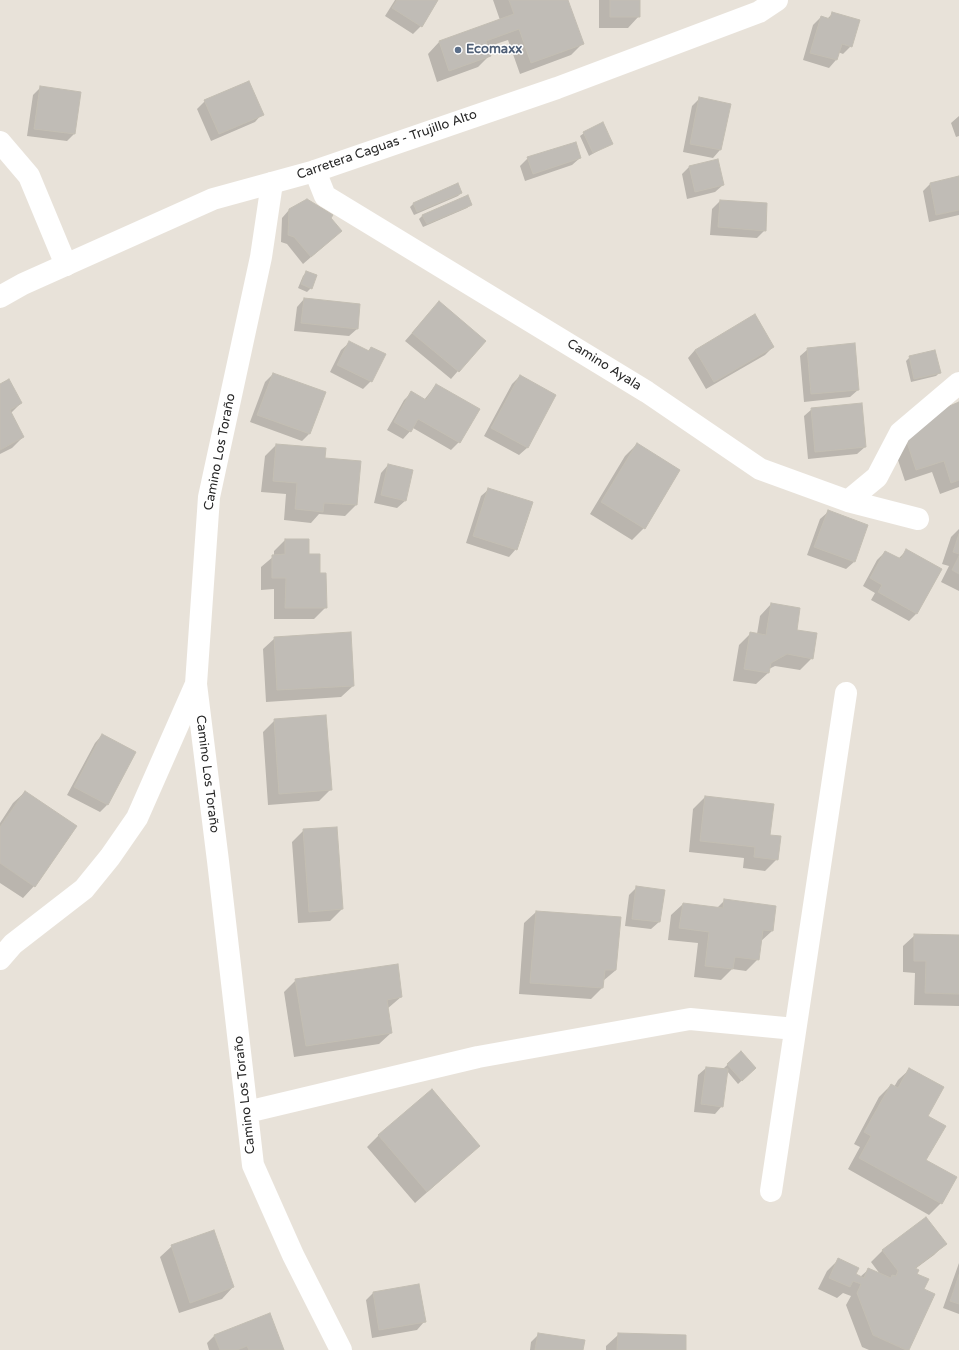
<!DOCTYPE html>
<meta charset="utf-8">
<style>
body{margin:0}
canvas{display:block;background:#e8e2d9}
</style>
<canvas width="959" height="1350"></canvas>
<script>
const context = document.querySelector('canvas').getContext('2d');
context.lineJoin = 'round';
function paint(path, color) {
  context.fillStyle = color;
  context.fill(path, 'evenodd');
}
function toPath(rows) {
  const path = new Path2D();
  for (const r of rows) {
    path.moveTo(r[0], r[1]);
    for (let i = 2; i < r.length; i += 2) path.lineTo(r[i], r[i + 1]);
  }
  return path;
}
function strokePath(path, color, width, dash) {
  context.strokeStyle = color;
  context.lineWidth = width;
  context.lineCap = dash ? 'butt' : 'round';
  context.setLineDash(dash || []);
  context.stroke(path);
}
function drawText(font, color, halo, rows, align = 'center') {
  context.font = font + ' "Varela Round",sans-serif';
  context.lineWidth = 3;
  context.setLineDash([]);
  context.textBaseline = 'middle';
  context.strokeStyle = halo;
  context.fillStyle = color;
  for (const [text, x, y, turn = 0] of rows) {
    context.save();
    context.translate(x, y);
    context.rotate((+turn || 0) * Math.PI / 180);
    context.textAlign = isNaN(turn) ? turn : align;
    if (halo) context.strokeText(text, 0, 0);
    context.fillText(text, 0, 0);
    context.restore();
  }
}
const shadow = toPath([
 [395,0,437,0,421,26,413,34,385,16],
 [493,0,567,0,582,44,571,55,520,74,508,40,487,47,490,55,478,67,437,82,428,54,439,42,500,20],
 [599,0,639,0,639,16,628,28,599,28],
 [833,13,851,46,843,54,838,52,836,60,829,68,803,60,813,25,821,17,827,19],
 [41,87,74,134,67,141,27,136,33,95],
 [700,98,730,105,720,150,713,158,683,152,692,106],
 [205,101,262,114,255,122,211,141,197,109],
 [959,116,959,136,956,137,951,123],
 [584,133,611,143,589,156,580,136],
 [528,158,580,158,572,165,525,181,520,166],
 [689,167,723,185,715,192,687,199,682,174],
 [959,177,959,215,929,222,923,191,930,184],
 [461,193,458,196,414,215,410,207,413,204],
 [720,201,765,230,757,238,710,235,712,209],
 [471,205,467,208,423,227,419,219,423,215],
 [289,210,329,218,341,231,303,264,287,244,281,242,282,218],
 [307,272,311,288,307,292,298,288,303,276],
 [304,299,357,329,349,336,294,331,297,307],
 [439,302,484,341,451,379,405,341],
 [349,343,367,352,371,348,371,381,363,389,330,372,341,350],
 [773,347,765,355,706,389,688,358,695,350],
 [808,349,858,390,850,397,804,402,800,356],
 [910,357,939,373,936,376,911,382,906,361],
 [273,374,325,393,309,434,302,441,250,422,265,382],
 [520,376,555,396,527,448,519,455,484,436,512,384],
 [0,385,21,403,11,413,23,437,12,448,0,454],
 [436,385,478,409,459,442,451,450,413,428,403,439,387,430,404,400,411,393,424,400],
 [959,404,959,487,940,494,932,472,905,481,895,451],
 [812,409,865,447,857,454,808,459,804,416],
 [637,444,679,470,644,528,632,540,590,514,625,456],
 [276,445,324,459,356,505,345,516,319,514,311,523,284,520,286,494,261,492,265,456],
 [388,465,405,501,397,508,374,503,381,473],
 [489,489,516,549,509,557,466,543,481,496],
 [828,512,867,526,854,562,846,569,807,555,820,519],
 [959,529,959,591,941,582,949,566,942,564,951,537],
 [285,540,308,555,319,574,326,607,314,619,274,619,274,589,261,590,261,567,274,556,274,551],
 [906,551,941,570,916,614,909,621,871,600,875,593,863,586,877,560,885,552,899,558],
 [771,604,796,631,812,658,800,670,775,666,769,669,768,673,756,684,733,681,739,645,751,633,757,634,760,616],
 [275,638,353,686,341,697,266,702,263,649],
 [275,720,331,789,319,801,268,805,263,732],
 [102,735,135,752,107,805,100,812,67,795,95,743],
 [25,792,34,886,23,898,0,883,0,823,13,803],
 [705,797,777,859,765,871,743,868,744,858,689,852,693,809],
 [304,830,342,909,330,921,298,923,292,842],
 [637,887,659,922,651,929,625,926,629,895],
 [725,900,772,931,760,942,758,959,746,971,732,969,721,980,694,977,698,943,668,940,671,915,683,904,717,908],
 [536,912,616,970,603,981,602,988,591,999,519,994,524,923],
 [915,935,959,936,959,1006,914,1005,915,973,903,972,903,946],
 [296,980,401,997,387,1009,391,1033,379,1044,294,1057,284,992],
 [740,1053,751,1072,738,1084,727,1071,722,1106,715,1114,694,1112,698,1075,706,1068,725,1070,724,1068],
 [910,1069,927,1116,925,1160,955,1178,941,1203,929,1215,848,1169,860,1147,854,1144,879,1097,891,1085,894,1087,898,1080],
 [379,1135,479,1146,415,1203,367,1147],
 [945,1244,934,1255,915,1269,923,1290,908,1350,869,1350,862,1347,846,1305,851,1296,843,1293,837,1298,818,1289,827,1271,838,1260,854,1275,860,1277,869,1269,880,1274,871,1262,883,1250],
 [172,1246,233,1287,222,1299,179,1313,160,1257],
 [959,1263,959,1314,943,1308],
 [373,1293,424,1322,417,1330,372,1338,366,1300],
 [539,1334,582,1350,530,1350,531,1342],
 [618,1335,685,1336,685,1350,606,1350,606,1346],
 [214,1336,283,1350,209,1350,207,1343]
]);
const building = toPath([
 [397,0,438,0,422,27,392,8,397,0],
 [509,0,568,0,584,44,531,63,519,29,486,41,491,56,449,71,439,41,514,14,509,0],
 [610,0,640,0,640,17,610,17,610,0],
 [832,12,860,20,852,47,842,44,837,60,810,53,821,16,830,19,832,12],
 [249,81,264,115,219,134,204,100,249,81],
 [40,86,81,92,75,134,34,129,40,86],
 [699,97,731,104,721,150,690,144,699,97],
 [603,122,613,144,593,153,583,132,603,122],
 [576,142,581,158,533,174,527,157,576,142],
 [718,159,724,185,695,192,689,166,718,159],
 [959,176,959,210,936,215,930,183,959,176],
 [458,183,462,193,417,212,413,203,458,183],
 [468,195,472,205,427,224,422,215,468,195],
 [307,199,333,215,331,218,342,231,311,257,294,237,288,235,289,209,307,199],
 [720,200,767,203,766,231,718,227,720,200],
 [306,271,317,275,312,289,301,284,306,271],
 [304,298,360,304,358,329,301,323,304,298],
 [439,301,486,341,459,372,412,333,439,301],
 [755,314,774,347,714,382,695,350,755,314],
 [349,341,369,351,371,347,386,354,372,382,337,365,349,341],
 [855,343,859,390,811,394,807,348,855,343],
 [935,350,941,373,914,379,909,356,935,350],
 [273,373,326,392,310,434,257,415,273,373],
 [520,375,556,395,528,448,491,428,520,375],
 [9,379,22,403,10,410,24,437,0,450,0,384,9,379],
 [436,384,480,409,460,443,418,419,411,432,394,422,411,391,426,400,436,384],
 [959,402,959,480,951,483,944,461,916,470,906,439,926,416,959,402],
 [862,403,866,447,815,452,811,408,862,403],
 [637,443,680,470,645,529,601,502,637,443],
 [276,444,326,448,325,458,361,461,357,505,324,503,323,512,295,509,297,483,273,481,276,444],
 [388,464,413,470,406,501,381,495,388,464],
 [488,488,533,502,517,550,473,536,488,488],
 [828,510,868,525,855,562,814,547,828,510],
 [959,534,959,554,953,552,959,534],
 [285,539,309,539,309,554,320,554,320,573,326,573,327,608,285,608,286,578,272,578,272,555,285,554,285,539],
 [906,549,942,569,917,614,878,592,882,585,870,578,885,551,901,559,906,549],
 [959,556,959,574,952,570,959,556],
 [771,603,800,608,797,630,817,633,813,659,787,654,771,663,769,673,744,669,750,632,766,635,771,603],
 [351,632,354,686,277,690,274,637,351,632],
 [326,715,332,790,279,794,274,719,326,715],
 [102,734,136,752,108,805,74,787,102,734],
 [25,791,77,826,35,887,0,863,0,827,25,791],
 [705,796,774,804,770,835,781,836,778,860,754,857,755,847,700,841,705,796],
 [337,827,343,909,309,912,303,829,337,827],
 [636,886,665,890,660,922,632,919,636,886],
 [724,899,776,906,773,931,763,930,759,960,735,957,733,969,705,966,709,932,679,928,683,903,723,908,724,899],
 [536,911,621,917,616,970,605,970,603,988,530,983,536,911],
 [914,934,959,935,959,994,925,993,926,961,914,961,914,934],
 [398,964,402,997,387,1000,392,1033,306,1046,295,979,398,964],
 [741,1051,756,1068,742,1081,727,1064,741,1051],
 [706,1067,728,1069,723,1107,701,1104,706,1067],
 [909,1068,944,1087,928,1116,946,1126,926,1160,957,1177,942,1204,859,1158,871,1136,864,1132,891,1084,898,1088,909,1068],
 [432,1089,480,1146,427,1192,378,1135,432,1089],
 [926,1217,947,1244,915,1268,919,1270,917,1274,929,1279,924,1289,935,1294,909,1350,906,1350,873,1335,857,1293,861,1284,853,1281,850,1287,829,1278,838,1258,859,1268,856,1274,864,1278,868,1268,891,1278,892,1275,896,1276,898,1271,882,1250,926,1217],
 [214,1230,234,1287,190,1303,171,1245,214,1230],
 [959,1275,959,1304,950,1301,959,1275],
 [419,1284,426,1322,379,1330,373,1292,419,1284],
 [270,1313,284,1350,249,1350,247,1346,237,1350,220,1350,214,1335,270,1313],
 [538,1333,585,1340,583,1350,535,1350,538,1333],
 [618,1333,686,1335,686,1350,617,1350,618,1333]
]);
const minor = toPath([
 [0,142,29,176,66,265],
 [315,171,325,196,647,392,760,469,848,501,918,519],
 [272,183,261,257,209,497,196,684,218,861,253,1165,293,1255,341,1350],
 [848,501,877,477,900,433,959,383],
 [0,959,13,944,84,889,110,857,137,818,196,684],
 [247,1112,478,1057,690,1019,795,1029],
 [771,1191,846,693]
]);
const tertiary = toPath([
 [0,297,23,284,213,199,315,171,557,88,759,12,777,0]
]);
const markers = [
 [458,50,4,"#5c6f8a"]
];
const serviceNames = [
 ["Ecomaxx",466,50]
];
const streetNames = [
 ["Carretera Caguas - Trujillo Alto",387,145,-19],
 ["Camino Ayala",604,365,32],
 ["Camino Los Toraño",220,452,-79],
 ["Camino Los Toraño",207,774,83],
 ["Camino Los Toraño",245,1095,-96]
];
paint(shadow, '#0003');
paint(building, '#c0bcb6');
strokePath(building, '#c3beb3', 1);
strokePath(minor, '#fff', 22);
strokePath(tertiary, '#fff', 22);
for (const [x, y, r, color] of markers) {
  const dot = new Path2D();
  dot.arc(x, y, r, 0, 2 * Math.PI);
  context.fillStyle = color;
  context.fill(dot);
  strokePath(dot, '#fff', 1.5);
}
drawText('bold 13px', '#4e5e75', '#fff', serviceNames, 'left');
drawText('13px', '#272727', '#fff', streetNames);
</script>
